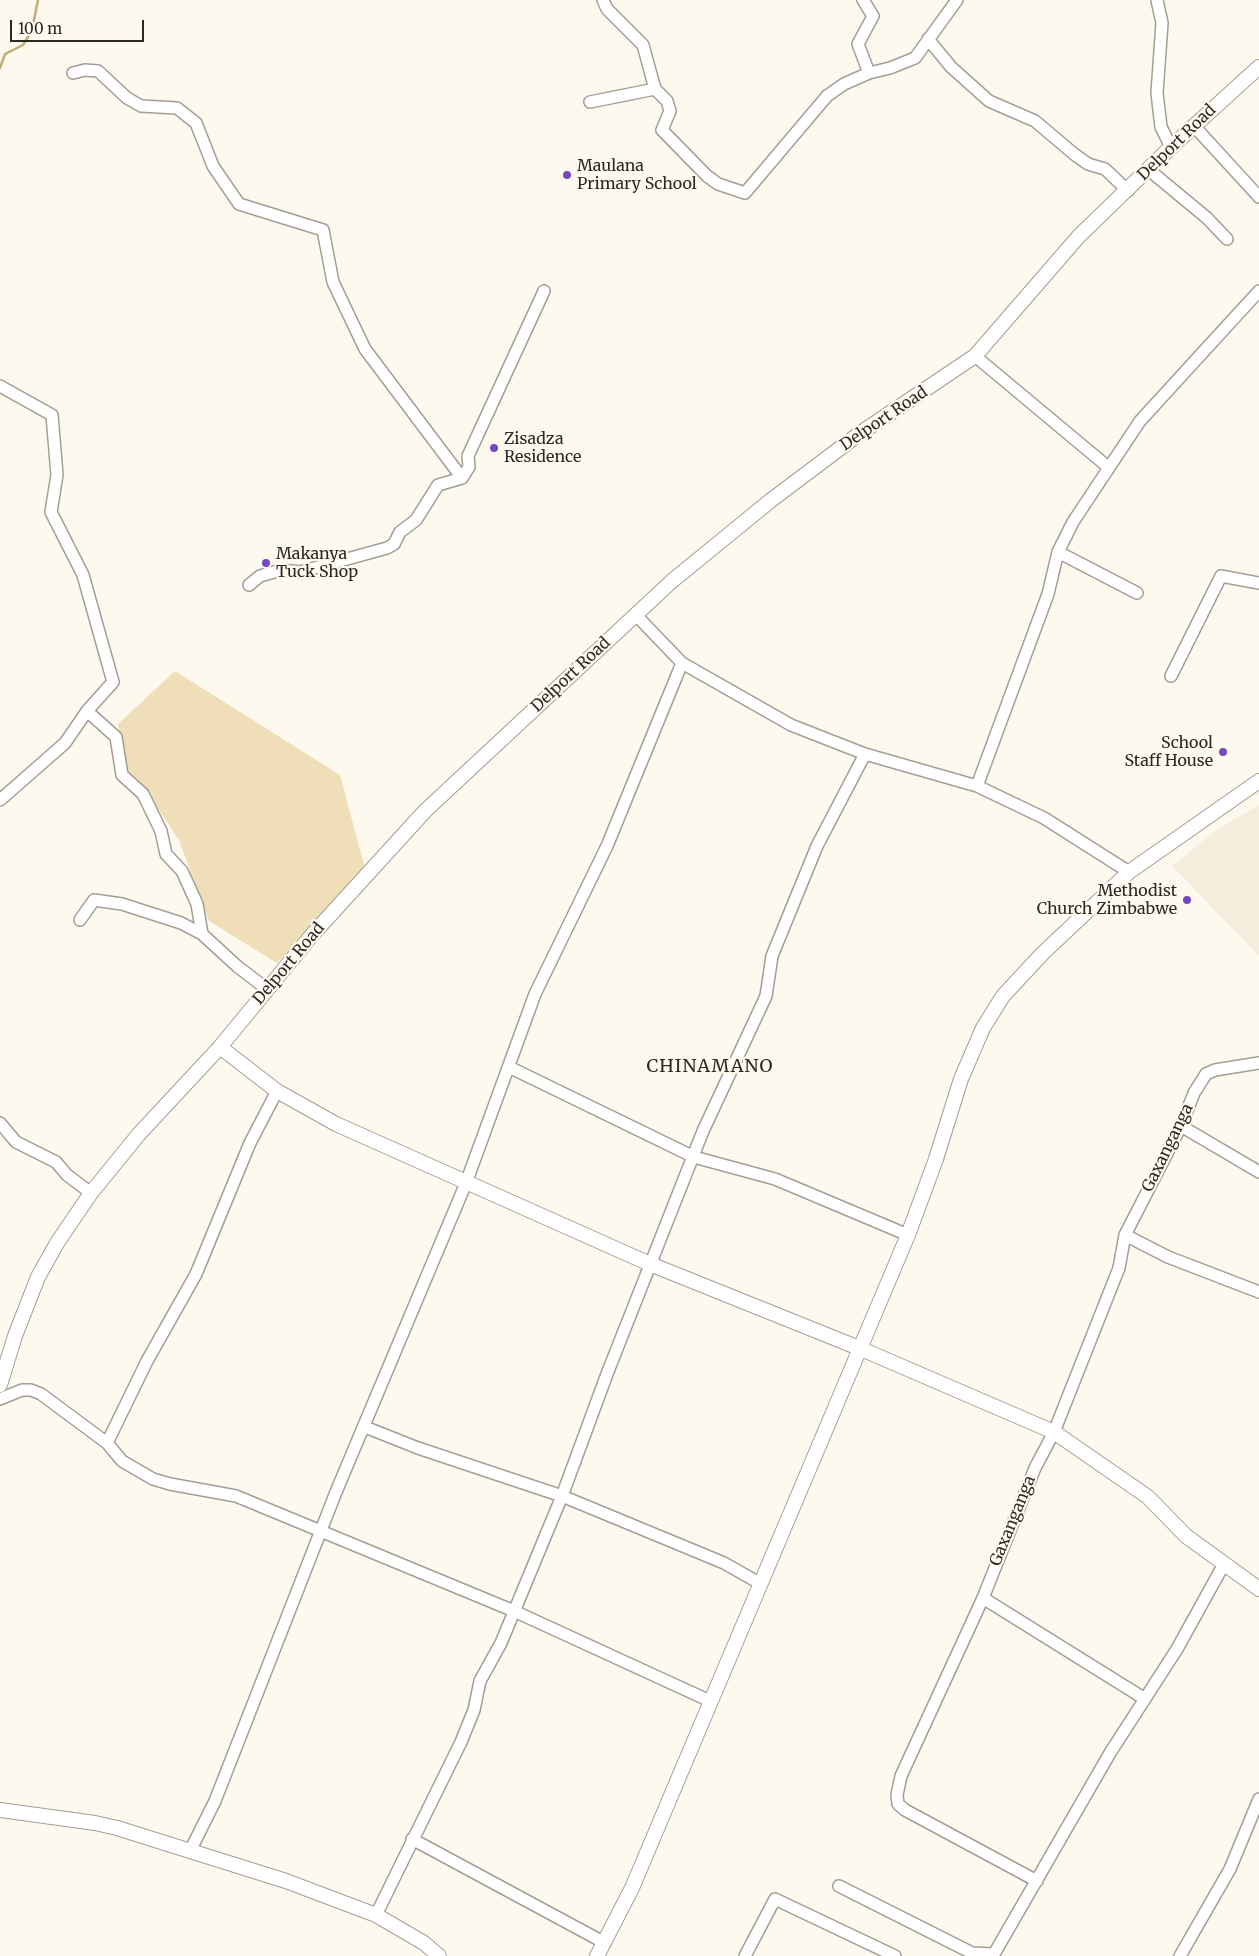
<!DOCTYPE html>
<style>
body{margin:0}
#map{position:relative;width:1259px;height:1956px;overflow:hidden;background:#fef9ef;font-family:Merriweather,serif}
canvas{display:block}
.scale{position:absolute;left:10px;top:20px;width:134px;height:22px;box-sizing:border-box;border:2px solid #2b2925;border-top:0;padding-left:6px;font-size:15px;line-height:18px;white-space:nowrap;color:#2b2925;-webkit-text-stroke:4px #fef9ef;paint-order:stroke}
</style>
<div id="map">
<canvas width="1259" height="1956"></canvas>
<div class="scale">100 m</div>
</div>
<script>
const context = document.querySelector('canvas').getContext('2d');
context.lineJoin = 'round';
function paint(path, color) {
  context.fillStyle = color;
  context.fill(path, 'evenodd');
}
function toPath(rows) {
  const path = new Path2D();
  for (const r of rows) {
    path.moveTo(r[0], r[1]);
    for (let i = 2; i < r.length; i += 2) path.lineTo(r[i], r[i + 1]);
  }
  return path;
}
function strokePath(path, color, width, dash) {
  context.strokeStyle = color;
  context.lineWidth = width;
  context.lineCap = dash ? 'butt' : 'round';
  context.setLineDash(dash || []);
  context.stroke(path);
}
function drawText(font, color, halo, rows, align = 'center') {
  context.font = font + ' Merriweather,serif';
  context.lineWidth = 4.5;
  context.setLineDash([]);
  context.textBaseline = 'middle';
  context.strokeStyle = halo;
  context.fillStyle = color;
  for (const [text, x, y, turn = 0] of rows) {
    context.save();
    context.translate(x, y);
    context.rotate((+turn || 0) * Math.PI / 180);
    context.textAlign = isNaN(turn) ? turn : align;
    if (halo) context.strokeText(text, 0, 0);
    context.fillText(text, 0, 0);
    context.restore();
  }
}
const built = toPath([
 [1259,805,1259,956,1172,866,1215,831]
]);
const green = toPath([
 [175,671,340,775,366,872,277,963,209,921,179,840,154,803,126,771,118,724]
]);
const stream = toPath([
 [0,68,5,54,23,45,32,30,38,0]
]);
const minor = toPath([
 [603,0,607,9,643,45,655,89,667,101,670,111,662,130,707,176,718,184,745,193,827,96,844,84,869,73,890,68,915,58,957,0],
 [863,0,873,16,858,44,869,73],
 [1157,0,1162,23,1157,93,1161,127,1171,147],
 [928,39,951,67,989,101,1035,121,1074,154,1088,164,1105,169,1128,191],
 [73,73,85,70,98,71,127,98,141,106,177,108,196,123,213,166,239,204,323,230,333,282,365,349,462,478],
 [590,102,655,89],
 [1194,126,1259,197],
 [1149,170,1207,218,1227,239],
 [975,356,1108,467],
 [0,386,52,415,57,475,51,512,83,575,113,682,87,711,65,743,0,800],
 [1058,552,1137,593],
 [249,585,260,576,281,570,300,572,387,548,394,544,400,532,416,520,438,485,462,478,469,467,468,456,544,291],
 [635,614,682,663,791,725,865,754,977,786,1044,818,1129,872],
 [1171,676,1221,576,1259,583],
 [87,711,116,737,122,775,143,794,161,831,166,854,182,871,197,904,202,934],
 [977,786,1048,594,1058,552,1073,522,1140,421,1259,291],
 [80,920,94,900,122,904,181,923,202,934,238,967,267,989],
 [509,1067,694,1157,775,1179,908,1235],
 [0,1123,16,1142,56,1162,67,1175,91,1193],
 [1181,1126,1259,1172],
 [1125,1235,1168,1257,1259,1292],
 [0,1399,22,1390,31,1390,41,1394,107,1443,122,1461,153,1479,170,1484,236,1496,514,1611,710,1701],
 [365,1427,418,1448,562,1496,724,1563,761,1584],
 [107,1443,147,1361,196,1274,250,1143,277,1091],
 [983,1598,1145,1699],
 [412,1839,605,1943],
 [190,1851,215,1801,336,1492,466,1183,535,994,607,846,682,663],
 [1037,1881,905,1810,898,1804,897,1795,901,1776,983,1598,1035,1468,1054,1432,1119,1268,1125,1235,1181,1126,1194,1093,1206,1074,1215,1070,1259,1063],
 [839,1886,972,1953,994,1954,1110,1753,1177,1649,1224,1564],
 [376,1915,461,1742,474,1710,480,1681,501,1643,562,1496,607,1374,703,1131,766,996,772,956,817,846,865,754],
 [745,1956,775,1899,895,1956],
 [1180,1956,1230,1869,1259,1799]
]);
const tertiary = toPath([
 [220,1047,277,1091,336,1124,650,1264,859,1348,1054,1432,1148,1497,1186,1536,1259,1589],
 [0,1385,15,1336,38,1277,57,1243,91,1193,139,1134,220,1047,312,935,425,811,672,581,770,501,859,434,975,356,1079,236,1171,147,1259,67],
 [0,1810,95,1823,117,1828,286,1881,376,1915,424,1943,439,1956],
 [597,1956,632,1888,908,1235,936,1159,961,1079,983,1028,1003,996,1042,954,1129,872,1259,781]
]);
const markers = [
 [567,175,5,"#7348c0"],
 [494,448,5,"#7348c0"],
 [266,563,5,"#7348c0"],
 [1223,752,5,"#7348c0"],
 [1187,900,5,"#7348c0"]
];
const streetNames = [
 ["Delport Road",1177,143,-44],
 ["Delport Road",884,419,-34],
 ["Delport Road",571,675,-43],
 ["Delport Road",289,964,-50],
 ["Gaxanganga",1168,1148,-64],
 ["Gaxanganga",1013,1521,-68]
];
const poiNames = [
 ["Maulana",577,166],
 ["Primary School",577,184],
 ["Zisadza",504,439],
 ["Residence",504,457],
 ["Makanya",276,554],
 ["Tuck Shop",276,572],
 ["School",1213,743,"right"],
 ["Staff House",1213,761,"right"],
 ["Methodist",1177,891,"right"],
 ["Church Zimbabwe",1177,909,"right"]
];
const neighbourhoodNames = [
 ["CHINAMANO",710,1067]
];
paint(built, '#f5eddc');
paint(green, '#efdeb7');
strokePath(stream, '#c2ab77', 2.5);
strokePath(minor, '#a39f96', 14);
strokePath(tertiary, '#a39f96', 16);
strokePath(minor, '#fff', 11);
strokePath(tertiary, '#fff', 14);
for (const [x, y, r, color] of markers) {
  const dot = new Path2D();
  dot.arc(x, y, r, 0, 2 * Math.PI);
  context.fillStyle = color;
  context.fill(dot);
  strokePath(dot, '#fef9ef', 2);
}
drawText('16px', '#2b2925', '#fef9ef', streetNames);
drawText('16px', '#2b2925', '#fef9ef', poiNames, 'left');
context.letterSpacing = '1px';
drawText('18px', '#2b2925', '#fef9ef', neighbourhoodNames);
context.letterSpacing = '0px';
</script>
